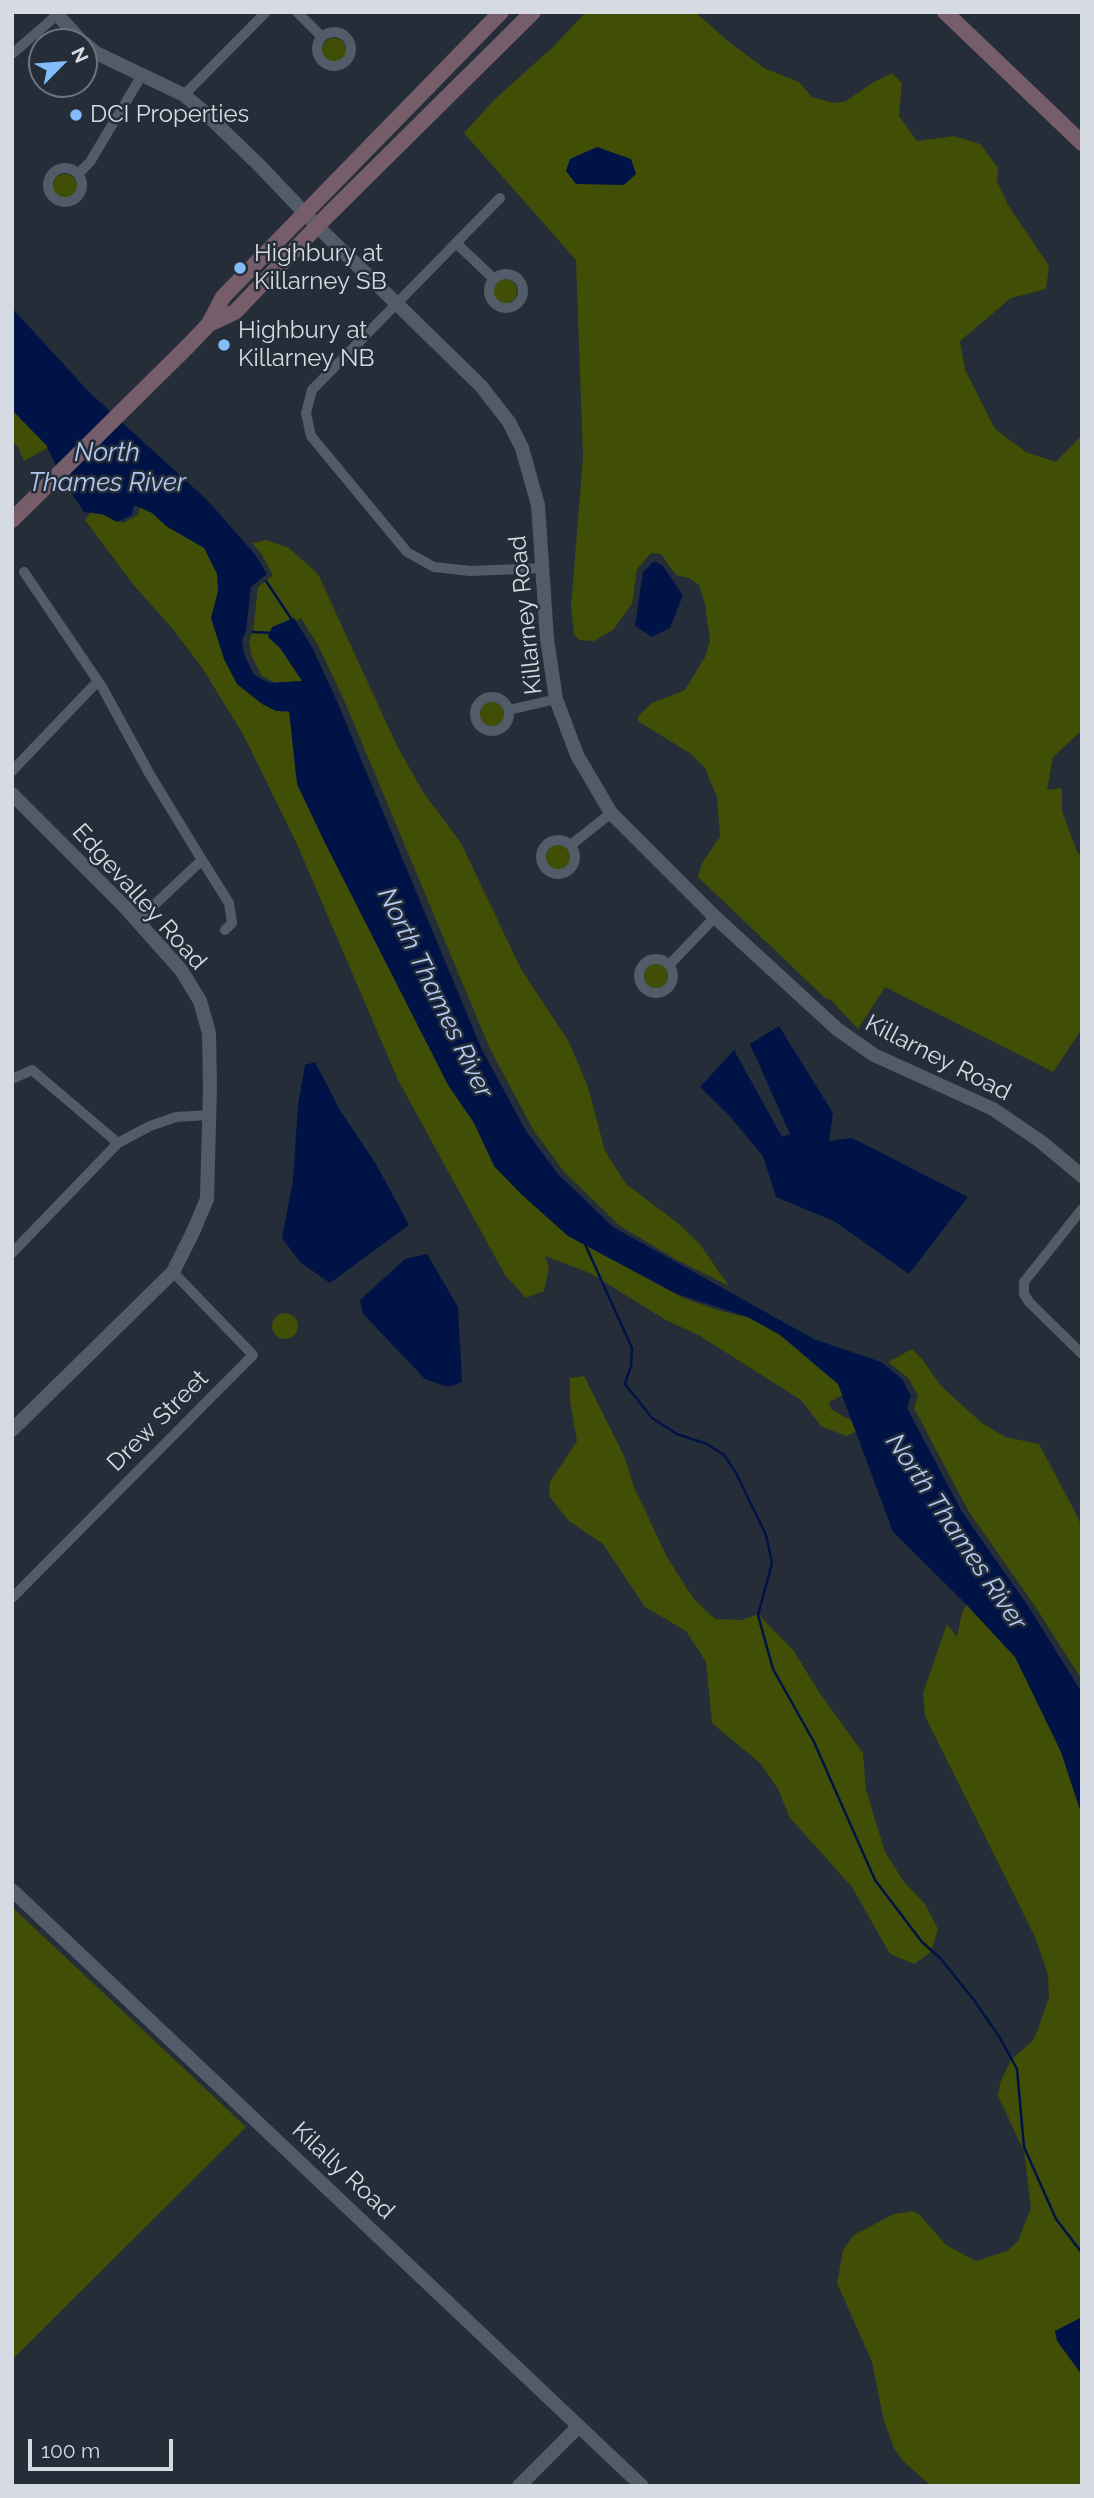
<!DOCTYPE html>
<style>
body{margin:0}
#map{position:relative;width:1094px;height:2498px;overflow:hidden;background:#252d39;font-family:Raleway,sans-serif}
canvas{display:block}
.frame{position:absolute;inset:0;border:14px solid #d6dbe3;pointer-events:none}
.north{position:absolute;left:28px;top:28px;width:70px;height:70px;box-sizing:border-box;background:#252d39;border:2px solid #6c737d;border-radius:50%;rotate:65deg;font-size:19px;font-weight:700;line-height:28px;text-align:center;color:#d6dbe3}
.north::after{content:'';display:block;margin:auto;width:24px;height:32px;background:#82bcfa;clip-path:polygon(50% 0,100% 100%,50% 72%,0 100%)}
.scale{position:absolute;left:28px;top:2439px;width:145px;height:32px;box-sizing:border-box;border:4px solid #d6dbe3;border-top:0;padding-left:9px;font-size:21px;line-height:24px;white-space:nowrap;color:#d6dbe3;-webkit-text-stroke:5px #252d39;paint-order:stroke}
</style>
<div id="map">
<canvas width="1094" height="2498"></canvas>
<div class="frame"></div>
<div class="north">N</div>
<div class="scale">100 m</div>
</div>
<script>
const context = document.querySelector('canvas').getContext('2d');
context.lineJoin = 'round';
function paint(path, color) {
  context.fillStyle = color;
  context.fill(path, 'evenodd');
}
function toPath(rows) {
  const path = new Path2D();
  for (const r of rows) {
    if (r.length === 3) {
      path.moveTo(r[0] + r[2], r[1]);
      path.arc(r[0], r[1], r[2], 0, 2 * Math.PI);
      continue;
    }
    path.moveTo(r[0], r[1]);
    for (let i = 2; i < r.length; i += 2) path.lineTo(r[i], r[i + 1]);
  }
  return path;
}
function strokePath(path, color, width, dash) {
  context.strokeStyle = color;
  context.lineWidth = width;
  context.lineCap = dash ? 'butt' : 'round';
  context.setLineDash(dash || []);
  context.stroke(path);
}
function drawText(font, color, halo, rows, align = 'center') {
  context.font = font + ' Raleway,sans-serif';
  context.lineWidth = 5;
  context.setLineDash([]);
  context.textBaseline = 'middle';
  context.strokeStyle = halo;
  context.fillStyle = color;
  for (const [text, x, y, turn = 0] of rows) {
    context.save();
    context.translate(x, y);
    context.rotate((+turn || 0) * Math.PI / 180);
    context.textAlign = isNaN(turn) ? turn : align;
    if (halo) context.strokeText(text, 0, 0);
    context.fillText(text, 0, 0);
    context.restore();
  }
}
const green = toPath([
 [586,12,695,12,728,41,764,68,799,82,812,97,834,103,846,101,872,83,892,73,902,83,899,116,917,141,954,136,980,144,998,168,997,181,1008,205,1049,266,1046,289,1011,298,960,341,965,370,995,429,1026,452,1056,462,1082,435,1082,730,1053,757,1047,790,1062,788,1062,811,1077,852,1082,857,1082,1029,1053,1072,885,987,858,1029,831,1000,825,998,698,877,702,863,720,837,717,797,705,768,691,754,638,721,638,716,652,703,685,690,705,657,710,640,705,604,699,585,689,578,676,575,661,554,651,553,637,569,632,604,613,630,594,641,579,640,574,634,571,607,583,457,576,260,464,133,495,99,553,47],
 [334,50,12],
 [65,186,12],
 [505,291,12],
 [12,406,51,446,24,461,18,447,12,442],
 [140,506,158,514,210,549,223,575,217,618,268,705,282,712,294,712,525,1197,574,1239,683,1298,717,1310,754,1319,786,1337,843,1385,843,1395,829,1402,831,1409,859,1425,860,1430,846,1436,821,1426,801,1400,700,1336,664,1319,590,1273,545,1256,549,1268,544,1291,526,1298,505,1275,398,1080,296,842,244,736,203,669,172,628,136,588,85,520,90,513,108,515,123,523,138,515],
 [266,540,289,548,318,574,397,746,423,792,461,843,521,969,569,1042,588,1087,605,1151,626,1184,679,1224,699,1243,729,1286,677,1260,620,1226,565,1173,534,1131,490,1049,344,700,319,647,301,618,294,622,309,681,276,683,261,675,251,654,249,640,253,632,258,587,273,575,261,553,252,543],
 [492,714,12],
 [558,857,12],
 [656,976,12],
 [285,1326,13],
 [912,1349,922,1359,941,1386,982,1423,1005,1437,1039,1444,1074,1510,1082,1527,1082,1680,1035,1606,969,1512,914,1408,918,1396,909,1379,888,1362],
 [584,1376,624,1456,634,1487,667,1557,693,1598,715,1619,742,1620,758,1614,793,1650,821,1695,863,1753,866,1790,885,1852,904,1882,925,1904,938,1929,931,1952,914,1964,890,1954,852,1887,790,1818,778,1789,761,1764,712,1723,706,1662,686,1631,645,1607,603,1544,569,1521,549,1496,550,1482,577,1441,570,1401,570,1378],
 [968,1602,1020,1658,1032,1680,1082,1801,1082,2486,932,2486,928,2483,903,2461,894,2448,884,2421,872,2362,837,2283,843,2250,854,2235,894,2214,913,2211,919,2214,946,2245,976,2261,1007,2251,1018,2241,1031,2208,1024,2151,998,2096,1000,2083,1011,2060,1034,2039,1039,2026,1049,1997,1048,1975,1035,1937,925,1716,923,1693,947,1624,957,1637,962,1613],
 [12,1907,246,2127,12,2360]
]);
const water = toPath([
 [597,147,631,159,636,174,624,185,576,184,566,171,570,159],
 [12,308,89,392,208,501,254,553,267,574,251,587,246,631,242,640,244,654,254,675,269,683,302,681,280,648,268,637,272,627,294,618,312,647,336,699,482,1050,526,1131,558,1174,613,1227,814,1339,881,1362,902,1379,911,1396,907,1408,962,1512,1028,1606,1082,1693,1082,1816,1061,1752,1015,1657,962,1600,893,1532,838,1384,780,1335,748,1317,677,1294,568,1236,521,1194,494,1166,474,1123,448,1085,324,841,297,784,289,711,276,711,262,704,237,684,224,659,211,618,218,591,217,574,204,548,166,526,152,513,134,505,132,515,117,522,102,514,84,512,65,483,46,445,12,410],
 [654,561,663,566,683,595,670,628,652,637,635,626,643,572],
 [779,1026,833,1113,829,1141,852,1138,968,1197,909,1274,834,1221,776,1197,763,1156,728,1114,700,1087,734,1050,782,1137,790,1134,750,1044],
 [315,1062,340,1110,376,1164,409,1225,330,1283,300,1262,282,1238,293,1180,298,1105,305,1065],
 [427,1254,458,1307,462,1382,448,1387,425,1379,363,1314,360,1300,405,1259],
 [1082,2317,1082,2375,1057,2341,1055,2331]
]);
const stream = toPath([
 [266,581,292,620],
 [253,632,274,633],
 [585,1244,632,1348,631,1366,625,1384,652,1418,677,1434,707,1444,724,1455,736,1473,766,1535,772,1563,758,1615,773,1669,814,1742,875,1880,922,1942,940,1958,974,2000,1000,2038,1017,2069,1024,2147,1056,2219,1082,2253]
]);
const minor = toPath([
 [297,12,322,37],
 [334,49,17],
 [12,54,57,15],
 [184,95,266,12],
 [65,185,17],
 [78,174,90,162,142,75],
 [500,198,312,390,306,413,311,436,407,552,434,567,470,571,544,568],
 [456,243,494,279],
 [506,291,17],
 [24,572,102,687,149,773,202,860,137,921],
 [492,714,17],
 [509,710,556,699],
 [12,771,98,681],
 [558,857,17],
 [571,845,611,813],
 [202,860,229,903,232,923,225,930],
 [656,976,17],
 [669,965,715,917],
 [12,1079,32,1070,118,1143],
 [1082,1209,1024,1282,1024,1294,1029,1302,1082,1354],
 [12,1253,118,1143,150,1126,176,1117,209,1115],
 [12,1598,253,1355,173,1272]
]);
const tertiary = toPath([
 [55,12,82,42],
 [84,43,96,53,184,95,203,111,259,165,318,227,481,386,509,422,522,448,538,505,547,639,556,699,577,755,611,813,715,917,837,1029,874,1055,993,1109,1040,1141,1082,1176],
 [12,794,124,906,181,970,200,1001,209,1033,210,1088,207,1199,193,1232,173,1272,12,1430],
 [12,1890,642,2486],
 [519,2486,579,2426]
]);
const secondary = toPath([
 [945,12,1082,143],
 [209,324,235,312,327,216,533,12],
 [12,520,188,346,209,324,223,297,501,12]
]);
const markers = [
 [76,115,7,"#82bcfa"],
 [240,268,7,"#82bcfa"],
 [224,345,7,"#82bcfa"]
];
const poiNames = [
 ["DCI Properties",90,115],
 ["Highbury at",254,254],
 ["Killarney SB",254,282],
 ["Highbury at",238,331],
 ["Killarney NB",238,359]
];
const streetNames = [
 ["Killarney Road",526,615,-96],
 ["Edgevalley Road",139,897,48],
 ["Killarney Road",938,1058,27],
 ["Drew Street",158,1421,-45],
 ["Kilally Road",343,2171,43]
];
const waterNames = [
 ["North",107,453],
 ["Thames River",107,483],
 ["North Thames River",435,993,64],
 ["North Thames River",956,1532,56]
];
paint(green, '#414e05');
paint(water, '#001347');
strokePath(stream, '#001347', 2.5);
strokePath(minor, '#525c68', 10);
strokePath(tertiary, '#525c68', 14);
strokePath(secondary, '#755d69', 16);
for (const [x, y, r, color] of markers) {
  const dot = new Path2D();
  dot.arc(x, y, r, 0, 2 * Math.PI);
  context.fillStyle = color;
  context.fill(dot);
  strokePath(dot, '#252d39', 2.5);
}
drawText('24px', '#d6dbe3', '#252d39', poiNames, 'left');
drawText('24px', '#d6dbe3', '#252d39', streetNames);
drawText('italic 26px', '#b2caf3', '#252d39', waterNames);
</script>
